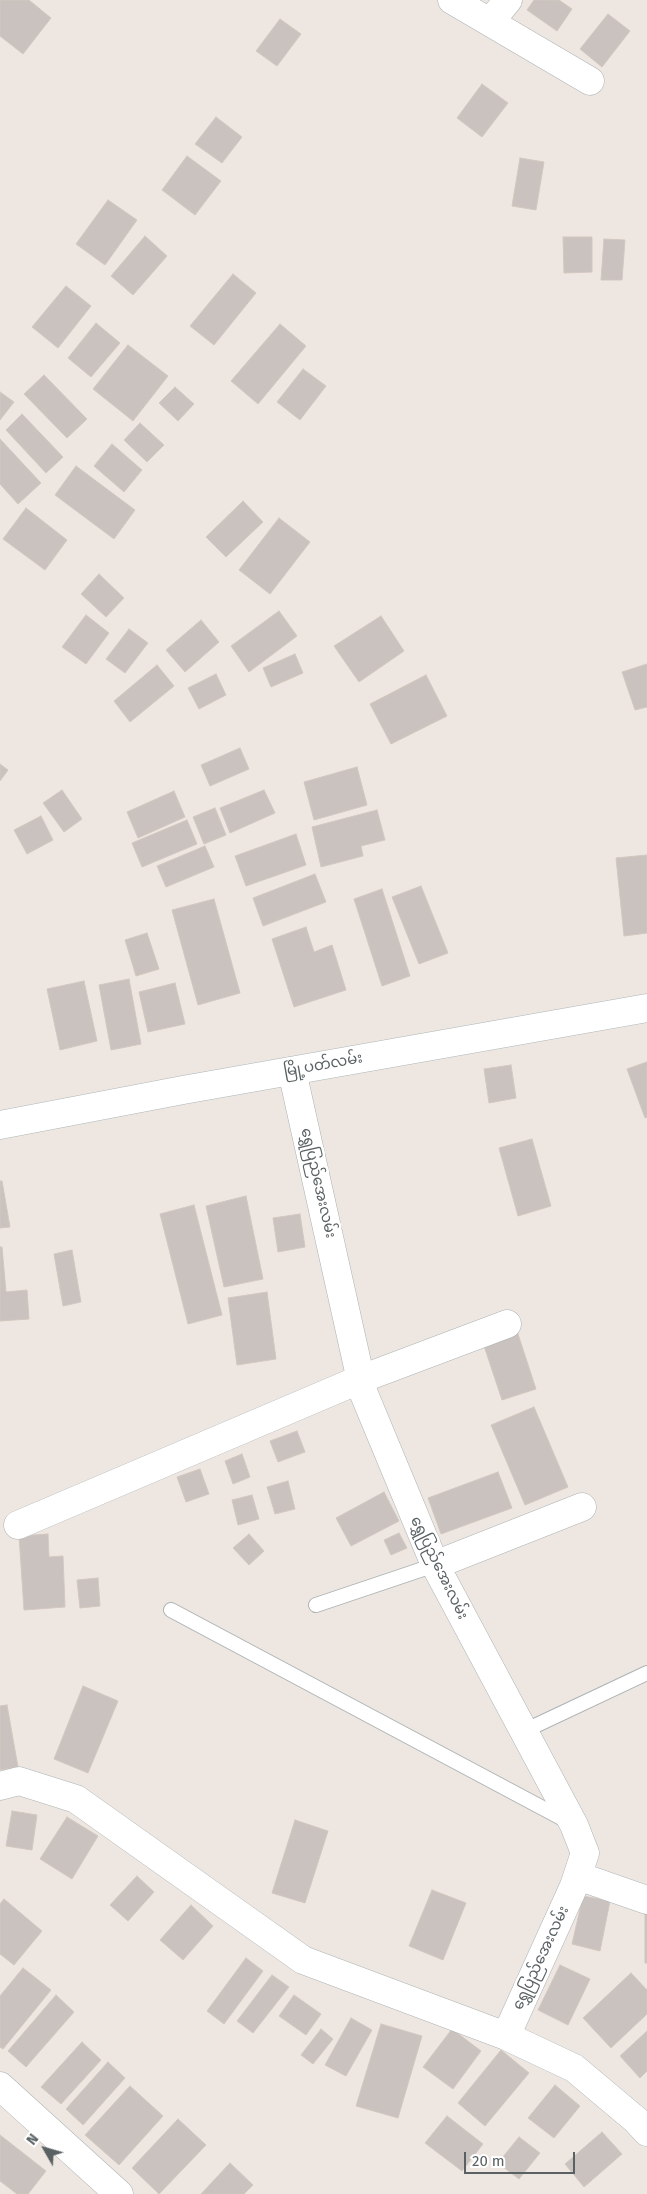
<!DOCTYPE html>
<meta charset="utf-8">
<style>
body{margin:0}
#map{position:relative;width:647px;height:2194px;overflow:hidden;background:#eee7e1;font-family:"Fira Sans",sans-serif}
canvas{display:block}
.north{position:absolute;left:20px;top:2124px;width:50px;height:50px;-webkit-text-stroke:4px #fff;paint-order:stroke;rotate:308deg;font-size:14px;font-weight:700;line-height:20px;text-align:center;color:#5a6163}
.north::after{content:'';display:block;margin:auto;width:18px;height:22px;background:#5a6163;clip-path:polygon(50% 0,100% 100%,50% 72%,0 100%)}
.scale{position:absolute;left:464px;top:2152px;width:111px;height:22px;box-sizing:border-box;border:2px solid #5a6163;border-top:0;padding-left:6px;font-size:15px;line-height:18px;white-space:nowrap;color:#5a6163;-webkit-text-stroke:4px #fff;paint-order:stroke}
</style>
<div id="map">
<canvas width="647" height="2194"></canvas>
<div class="north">N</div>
<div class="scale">20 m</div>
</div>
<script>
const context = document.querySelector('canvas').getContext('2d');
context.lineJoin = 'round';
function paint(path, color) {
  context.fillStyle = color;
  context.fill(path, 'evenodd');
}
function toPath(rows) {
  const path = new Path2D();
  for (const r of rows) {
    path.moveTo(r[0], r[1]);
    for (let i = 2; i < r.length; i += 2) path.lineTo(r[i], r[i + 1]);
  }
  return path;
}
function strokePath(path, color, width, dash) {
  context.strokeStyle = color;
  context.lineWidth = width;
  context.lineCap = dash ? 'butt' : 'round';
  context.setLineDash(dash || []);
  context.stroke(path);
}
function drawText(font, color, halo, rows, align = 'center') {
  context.font = font + ' "Fira Sans","Noto Sans Myanmar",sans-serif';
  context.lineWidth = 5;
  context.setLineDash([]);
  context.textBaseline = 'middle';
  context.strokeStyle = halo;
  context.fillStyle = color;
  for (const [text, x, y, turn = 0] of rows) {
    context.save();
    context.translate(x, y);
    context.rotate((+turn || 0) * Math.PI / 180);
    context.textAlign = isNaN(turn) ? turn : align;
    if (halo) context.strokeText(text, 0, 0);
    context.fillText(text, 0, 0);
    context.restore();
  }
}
const building = toPath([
 [0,0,29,0,51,18,23,54,0,36,0,0],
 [534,0,559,0,572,9,557,31,527,10,534,0],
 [608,14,630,31,602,67,580,49,608,14],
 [280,19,301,34,277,66,256,51,280,19],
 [482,84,508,103,482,137,457,118,482,84],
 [216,117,242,137,222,163,195,144,216,117],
 [187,156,221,181,195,215,162,190,187,156],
 [520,158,544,162,536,210,512,206,520,158],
 [108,200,137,220,105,265,76,244,108,200],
 [145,236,167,256,133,295,111,276,145,236],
 [563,237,592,237,592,272,564,273,563,237],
 [604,239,625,240,622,280,601,280,604,239],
 [233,274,256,293,214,345,190,326,233,274],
 [66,286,91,306,58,348,32,327,66,286],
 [96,323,120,343,91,377,68,358,96,323],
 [280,324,306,346,258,404,231,381,280,324],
 [128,345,168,376,133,421,93,389,128,345],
 [303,369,326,386,300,420,277,402,303,369],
 [44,375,87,419,67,438,24,394,44,375],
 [175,387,194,404,178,421,159,403,175,387],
 [0,392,14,402,0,420,0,392],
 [22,414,63,457,46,473,6,430,22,414],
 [140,423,164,445,147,462,124,440,140,423],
 [0,439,41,483,18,504,0,484,0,439],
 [112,444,142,470,124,492,94,466,112,444],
 [76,466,135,510,114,539,55,495,76,466],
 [243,501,263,522,226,557,206,537,243,501],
 [26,508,67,540,45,570,3,539,26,508],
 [279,518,310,542,270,594,239,570,279,518],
 [99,574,124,598,106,617,81,594,99,574],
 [279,611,297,636,249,672,231,646,279,611],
 [86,615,109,633,86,664,62,647,86,615],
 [381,616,404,651,359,682,334,646,381,616],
 [201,620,219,642,185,672,166,650,201,620],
 [129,629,148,643,125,673,106,659,129,629],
 [295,654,303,673,271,687,263,668,295,654],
 [647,664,647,707,635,710,622,672,647,664],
 [157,665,174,686,130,722,114,701,157,665],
 [216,674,226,695,199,709,188,688,216,674],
 [426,675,447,716,391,744,370,704,426,675],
 [240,748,249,769,210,786,201,765,240,748],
 [0,764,8,770,0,781,0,764],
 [357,767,367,805,314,820,304,782,357,767],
 [62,790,82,819,64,832,43,803,62,790],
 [264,790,275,813,230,833,220,808,264,790],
 [174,791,185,817,138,838,127,812,174,791],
 [215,808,226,835,204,844,193,817,215,808],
 [377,810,385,840,361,846,363,856,321,867,312,827,377,810],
 [41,816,53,840,27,854,14,830,41,816],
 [187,820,197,844,142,867,132,843,187,820],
 [296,834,306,865,246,886,235,856,296,834],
 [205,846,214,867,166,887,157,866,205,846],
 [647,855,647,933,624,936,616,858,647,855],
 [315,874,326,902,263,926,253,898,315,874],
 [421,886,448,953,419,964,392,897,421,886],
 [382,889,410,976,382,986,354,899,382,889],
 [214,899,240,993,198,1005,172,910,214,899],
 [306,927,314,952,332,945,346,990,294,1007,272,939,306,927],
 [147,933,159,969,136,976,125,940,147,933],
 [129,979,141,1044,111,1050,99,985,129,979],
 [84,981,97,1041,60,1050,47,989,84,981],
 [175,983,185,1024,148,1032,139,992,175,983],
 [647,1062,647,1117,645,1118,627,1069,647,1062],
 [511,1065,516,1098,489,1103,484,1069,511,1065],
 [532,1139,551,1206,518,1216,499,1148,532,1139],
 [0,1181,2,1181,10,1227,0,1228,0,1181],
 [246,1196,263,1279,224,1287,206,1206,246,1196],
 [194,1205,222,1315,188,1324,160,1214,194,1205],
 [300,1214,305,1247,278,1252,273,1218,300,1214],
 [0,1247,2,1247,6,1292,27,1290,29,1319,0,1321,0,1247],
 [72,1250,81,1302,63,1306,54,1254,72,1250],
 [267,1292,276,1359,237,1365,228,1298,267,1292],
 [516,1328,536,1389,502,1400,482,1340,516,1328],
 [534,1407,568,1487,525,1505,491,1425,534,1407],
 [297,1431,305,1452,278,1462,270,1441,297,1431],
 [242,1454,250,1477,233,1484,225,1461,242,1454],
 [200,1469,209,1494,186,1502,177,1477,200,1469],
 [498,1472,512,1508,441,1534,428,1498,498,1472],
 [288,1481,295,1509,275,1514,267,1487,288,1481],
 [384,1492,399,1521,351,1546,336,1518,384,1492],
 [252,1495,259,1519,238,1525,232,1500,252,1495],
 [399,1533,407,1548,391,1555,384,1540,399,1533],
 [48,1534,49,1557,63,1556,65,1607,24,1610,19,1536,48,1534],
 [249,1534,264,1551,249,1565,233,1548,249,1534],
 [98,1578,100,1606,80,1608,77,1580,98,1578],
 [83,1686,118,1701,88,1773,54,1759,83,1686],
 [7,1705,18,1767,0,1770,0,1706,7,1705],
 [12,1811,37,1815,32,1850,6,1846,12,1811],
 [67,1817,98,1836,72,1879,40,1859,67,1817],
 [295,1820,328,1831,305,1903,272,1893,295,1820],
 [137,1876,154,1892,128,1921,110,1905,137,1876],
 [432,1890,466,1903,443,1960,409,1946,432,1890],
 [583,1896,610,1901,600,1951,572,1944,583,1896],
 [4,1899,42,1931,14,1965,0,1954,0,1904,4,1899],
 [191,1905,213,1926,183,1960,160,1940,191,1905],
 [645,1913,647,1913,647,1963,645,1963,645,1913],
 [246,1958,263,1971,224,2024,207,2011,246,1958],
 [560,1965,590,1979,568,2025,538,2010,560,1965],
 [23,1968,51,1990,3,2049,0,2047,0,1996,23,1968],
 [631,1973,647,1990,647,2014,611,2048,583,2018,631,1973],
 [272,1975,289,1987,253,2033,237,2021,272,1975],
 [56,1995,74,2012,26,2067,8,2051,56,1995],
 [294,1995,321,2014,306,2035,279,2016,294,1995],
 [351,2018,372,2030,346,2076,325,2065,351,2018],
 [381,2024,422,2036,398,2118,356,2106,381,2024],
 [321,2029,333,2039,313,2064,301,2055,321,2029],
 [452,2029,481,2051,453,2089,423,2067,452,2029],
 [647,2031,647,2071,640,2078,620,2056,647,2031],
 [82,2042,101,2060,61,2104,41,2087,82,2042],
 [501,2050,529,2073,485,2126,458,2103,501,2050],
 [108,2062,125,2078,83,2125,66,2109,108,2062],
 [555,2085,580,2106,554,2138,528,2118,555,2085],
 [130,2086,163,2116,119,2165,85,2135,130,2086],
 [447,2116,483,2144,462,2171,425,2143,447,2116],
 [178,2119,206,2145,159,2194,132,2168,178,2119],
 [602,2132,622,2154,584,2187,565,2164,602,2132],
 [0,2135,46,2171,28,2194,17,2194,0,2181,0,2135],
 [519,2137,540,2153,519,2179,498,2163,519,2137],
 [230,2163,253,2185,244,2194,201,2194,230,2163]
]);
const lane = toPath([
 [316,1605,435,1565],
 [171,1610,567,1821],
 [524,1731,647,1673]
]);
const street = toPath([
 [452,0,590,81],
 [490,22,508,0],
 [292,1071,364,1394,435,1565,574,1825,585,1853,574,1886,506,2036],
 [18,1525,361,1379,507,1324],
 [435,1565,582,1507],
 [0,1786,19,1781,76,1799,303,1960,506,2036,574,2068,636,2120,647,2132],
 [578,1876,647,1900],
 [0,2086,119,2194]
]);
const secondary = toPath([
 [0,1125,183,1090,647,1008]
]);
const streetNames = [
 ["မြို့ပတ်လမ်း",323,1065,-10],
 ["ရွှေပြည်အေးလမ်း",318,1183,77],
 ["ရွှေပြည်အေးလမ်း",439,1568,64],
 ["ရွှေပြည်အေးလမ်း",541,1958,-65]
];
paint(building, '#c9c2be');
strokePath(building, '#d3c7bf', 1);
strokePath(lane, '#adb3b5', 16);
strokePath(street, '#adb3b5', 29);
strokePath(secondary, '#aeb5b8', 29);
strokePath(lane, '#fff', 14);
strokePath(street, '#fff', 28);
strokePath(secondary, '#fff', 28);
drawText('15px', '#5a6163', '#fff', streetNames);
</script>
